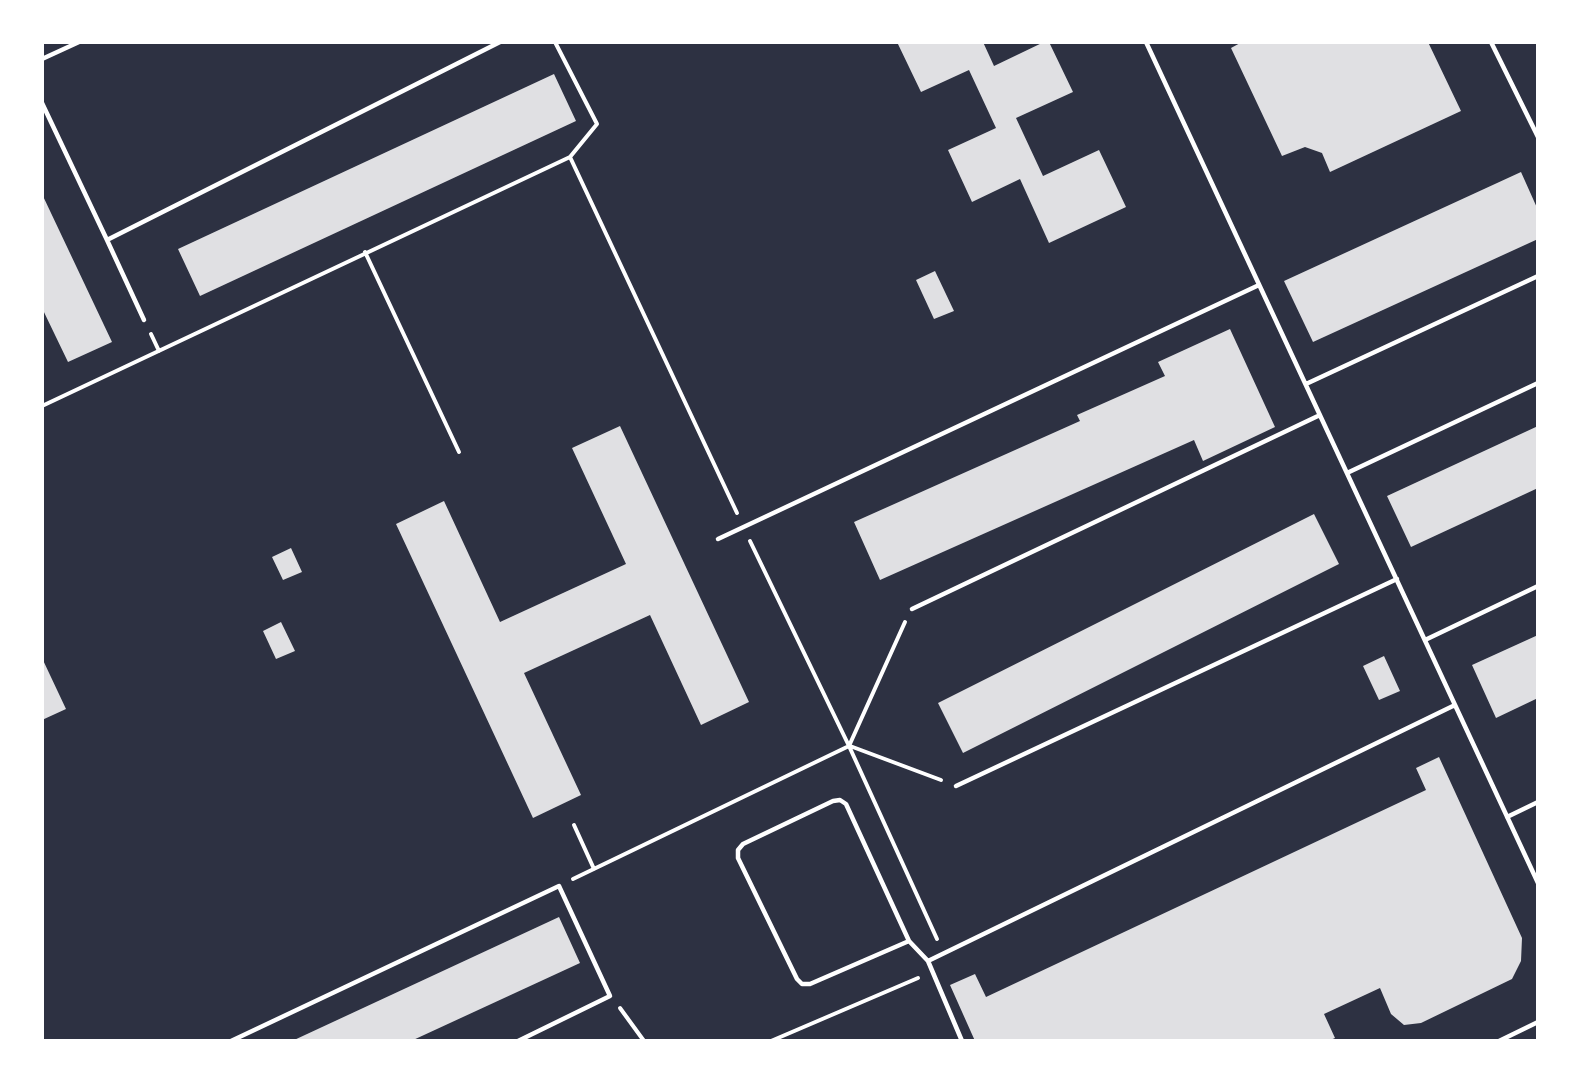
<!DOCTYPE html>
<style>
body{margin:0}
#map{position:relative;width:1580px;height:1083px;overflow:hidden;background:#2d3142;font-family:"Fira Sans Condensed",sans-serif}
canvas{display:block}
.frame{position:absolute;inset:0;border:44px solid #fff;pointer-events:none}
</style>
<div id="map">
<canvas width="1580" height="1083"></canvas>
<div class="frame"></div>
</div>
<script>
const context = document.querySelector('canvas').getContext('2d');
context.lineJoin = 'round';
function paint(path, color) {
  context.fillStyle = color;
  context.fill(path, 'evenodd');
}
function toPath(rows) {
  const path = new Path2D();
  for (const r of rows) {
    path.moveTo(r[0], r[1]);
    for (let i = 2; i < r.length; i += 2) path.lineTo(r[i], r[i + 1]);
  }
  return path;
}
function strokePath(path, color, width, dash) {
  context.strokeStyle = color;
  context.lineWidth = width;
  context.lineCap = dash ? 'butt' : 'round';
  context.setLineDash(dash || []);
  context.stroke(path);
}
const building = toPath([
 [897,42,983,42,994,66,1044,42,1049,42,1073,92,1016,118,1043,176,1099,150,1126,207,1049,243,1020,179,972,202,948,150,996,128,969,70,921,92],
 [1242,42,1428,42,1461,111,1330,172,1322,153,1305,147,1282,156,1231,48],
 [554,74,576,121,200,296,178,249],
 [1521,172,1538,210,1538,239,1313,342,1284,281],
 [42,194,112,342,68,362,42,308],
 [935,271,954,311,934,319,916,280],
 [1230,329,1275,427,1203,461,1194,440,880,580,854,522,1080,421,1077,415,1165,376,1158,362],
 [620,426,749,702,701,725,650,615,524,673,581,795,533,818,396,524,444,501,500,622,626,564,572,448],
 [1538,426,1538,488,1411,547,1387,496],
 [1314,514,1339,564,963,753,938,703],
 [291,548,302,572,283,580,272,557],
 [281,622,295,651,276,659,263,631],
 [1538,635,1538,698,1496,718,1472,665],
 [1384,656,1400,691,1379,700,1363,666],
 [42,658,66,709,42,720],
 [1439,757,1522,938,1521,961,1512,979,1421,1023,1404,1025,1391,1014,1380,988,1324,1014,1335,1038,1328,1041,975,1041,950,985,975,974,986,997,1426,790,1416,768],
 [559,917,580,963,411,1041,292,1041]
]);
const path = toPath([
 [555,42,597,124,570,157],
 [365,252,459,452],
 [151,334,159,351],
 [42,406,570,157,737,513],
 [750,541,849,746,937,939],
 [850,746,941,780],
 [574,825,594,869],
 [573,879,849,746,905,622],
 [620,1008,644,1041],
 [771,1041,918,978]
]);
const service = toPath([
 [1146,42,1538,883],
 [1491,42,1538,137],
 [42,59,79,42],
 [42,103,107,240],
 [144,320,107,240,500,42],
 [1306,384,1538,276],
 [1347,473,1538,383],
 [718,539,1259,285],
 [912,609,1320,415],
 [1425,640,1538,586],
 [956,786,1397,579],
 [1507,817,1538,802],
 [909,941,810,984,802,984,797,979,738,858,738,850,743,844,833,801,840,800,846,804,909,941,928,961],
 [231,1041,559,886,610,996,518,1041],
 [962,1041,928,961,1455,705],
 [1499,1041,1538,1022]
]);
paint(building, '#e0e0e3');
strokePath(path, '#fff', 4);
strokePath(service, '#fff', 4.5);
</script>
